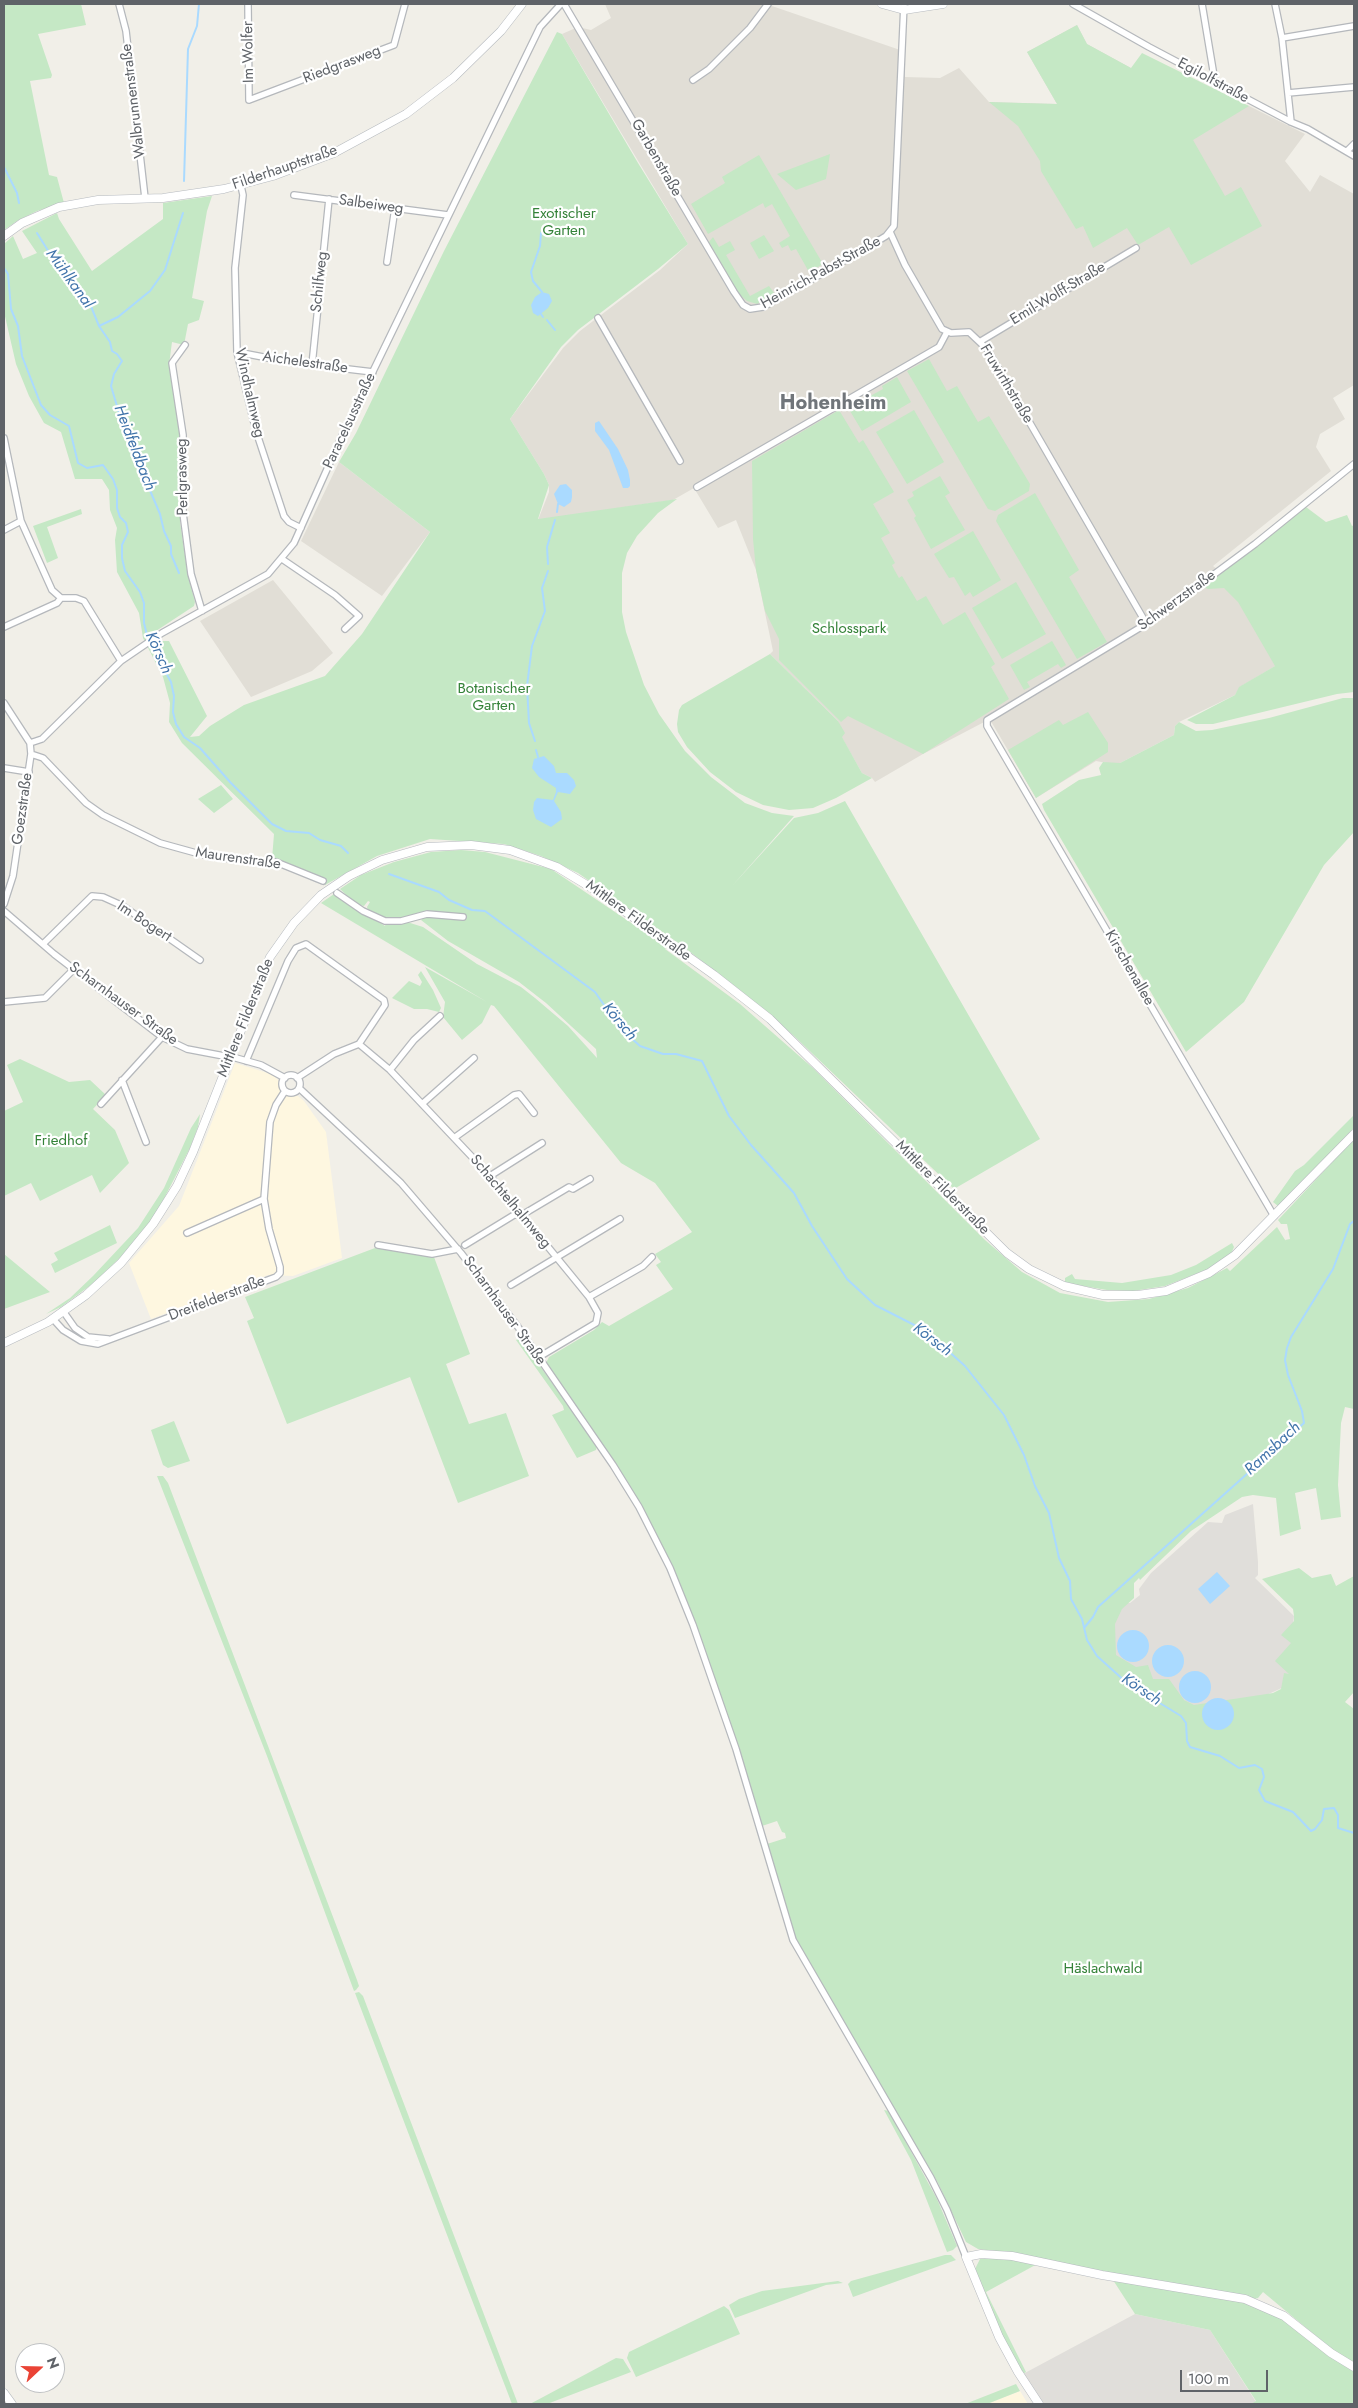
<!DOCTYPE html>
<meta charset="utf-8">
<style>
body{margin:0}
#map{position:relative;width:1358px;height:2408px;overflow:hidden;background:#f1efe8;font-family:Jost,sans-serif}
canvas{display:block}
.frame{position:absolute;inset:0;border:5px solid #5f6368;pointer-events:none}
.north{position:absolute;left:15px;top:2343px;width:50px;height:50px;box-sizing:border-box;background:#fff;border:1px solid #bfc1c3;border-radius:50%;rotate:69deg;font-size:14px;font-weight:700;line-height:20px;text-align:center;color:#5f6368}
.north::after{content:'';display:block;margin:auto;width:18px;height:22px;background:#ea4335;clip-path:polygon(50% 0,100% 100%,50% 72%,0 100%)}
.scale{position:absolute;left:1180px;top:2370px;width:88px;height:22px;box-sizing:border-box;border:2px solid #5f6368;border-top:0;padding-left:6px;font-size:15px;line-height:18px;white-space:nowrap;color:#5f6368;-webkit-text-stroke:4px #fff;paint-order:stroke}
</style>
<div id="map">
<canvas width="1358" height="2408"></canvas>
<div class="frame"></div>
<div class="north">N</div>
<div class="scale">100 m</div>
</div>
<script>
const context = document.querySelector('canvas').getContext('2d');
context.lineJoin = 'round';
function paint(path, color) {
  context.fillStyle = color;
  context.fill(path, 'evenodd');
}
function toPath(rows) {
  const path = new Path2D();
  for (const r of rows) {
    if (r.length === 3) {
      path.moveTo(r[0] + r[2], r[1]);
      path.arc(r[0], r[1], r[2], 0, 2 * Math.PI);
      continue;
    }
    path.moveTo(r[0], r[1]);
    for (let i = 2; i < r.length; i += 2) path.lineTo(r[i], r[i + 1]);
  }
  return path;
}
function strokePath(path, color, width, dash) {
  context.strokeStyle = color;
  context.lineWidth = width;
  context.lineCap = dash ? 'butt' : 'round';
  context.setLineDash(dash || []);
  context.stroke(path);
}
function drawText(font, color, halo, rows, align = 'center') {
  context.font = font + ' Jost,sans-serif';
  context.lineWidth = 4.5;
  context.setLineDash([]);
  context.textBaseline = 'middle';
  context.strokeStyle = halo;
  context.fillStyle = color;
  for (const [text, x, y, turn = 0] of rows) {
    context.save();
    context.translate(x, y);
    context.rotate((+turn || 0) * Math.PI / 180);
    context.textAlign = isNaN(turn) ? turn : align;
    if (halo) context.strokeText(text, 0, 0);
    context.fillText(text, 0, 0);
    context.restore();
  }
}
const commercial = toPath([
 [235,1063,271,1074,304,1101,326,1132,342,1258,293,1276,268,1275,151,1319,129,1263,179,1206],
 [1020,2391,1028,2404,987,2404]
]);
const industrial = toPath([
 [1253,1504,1258,1562,1258,1575,1255,1578,1294,1616,1291,1643,1291,1675,1284,1687,1253,1701,1238,1735,1116,1657,1104,1625,1121,1603,1130,1603,1140,1595,1139,1589,1151,1573,1208,1522,1222,1523,1225,1515],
 [1135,2314,1210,2330,1256,2402,1251,2404,1042,2404,1023,2374]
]);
const education = toPath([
 [605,4,773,4,772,6,903,51,905,77,940,78,959,68,989,102,1057,104,1027,52,1077,25,1087,44,1131,68,1249,106,1305,134,1285,161,1310,192,1320,175,1354,194,1354,385,1333,398,1345,419,1320,434,1316,447,1331,471,1213,566,1233,582,1282,662,1240,687,1235,695,1179,722,1175,726,1174,735,1120,763,1112,764,1096,761,1036,798,992,723,988,720,923,754,875,782,872,778,862,773,841,736,838,721,770,654,773,651,756,570,736,520,718,528,694,488,673,500,538,520,549,492,549,485,544,474,510,419,563,348,580,331,660,270,688,244,562,34,578,27,591,30,611,18],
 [339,462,430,532,382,596,301,541],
 [273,580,333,653,312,671,251,697,200,621]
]);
const green = toPath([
 [4,4,81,4,86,25,38,34,52,75,51,78,30,81,49,175,57,177,64,203,37,211,17,221,4,230],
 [1077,25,1087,44,1131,68,1142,53,1249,106,1193,140,1225,196,1241,187,1262,226,1191,265,1169,227,1138,245,1127,228,1093,248,1083,226,1076,229,1041,171,1040,161,1018,126,989,102,1057,104,1027,52],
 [557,32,562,34,638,163,688,244,658,269,578,330,561,347,510,419,544,474,549,485,538,519,677,499,658,513,637,536,627,553,622,573,622,612,626,632,644,685,659,714,685,751,711,777,745,803,772,813,794,816,732,886,794,818,818,813,845,801,1040,1139,954,1189,794,1036,741,991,681,945,578,873,541,856,504,844,430,839,377,856,325,885,320,877,272,859,274,834,182,743,169,722,170,703,163,677,143,638,139,613,117,572,115,540,117,528,110,510,109,490,102,479,75,479,61,432,44,423,29,396,16,364,4,312,4,244,13,236,23,259,37,253,22,231,57,213,59,219,92,271,163,219,163,203,212,196,207,211,192,298,204,301,199,320,188,324,184,345,172,342,169,365,180,437,180,522,188,576,195,602,194,606,156,631,157,641,169,641,207,716,190,737,199,736,210,726,244,705,325,676,362,634,430,532,339,462,356,433,444,251],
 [830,154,826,179,796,190,777,174],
 [759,155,823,264,809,272,796,249,791,251,788,245,782,248,779,243,790,236,772,204,765,208,763,203,708,234,691,204,725,183,722,177],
 [764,235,774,251,759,259,750,243],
 [713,237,719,247,730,241,735,250,726,255,750,296,769,286,774,293,757,304,747,301,739,294,709,242],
 [929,359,947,391,957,386,978,422,989,416,1030,484,1029,491,995,511,988,509,907,371],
 [897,377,911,402,862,431,847,406,852,403,854,405,883,389,882,386],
 [839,410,859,443,863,440,894,492,873,504,890,533,881,538,895,563,892,565,895,571,899,578,902,576,917,601,926,596,943,625,965,612,995,664,991,667,1009,699,923,754,848,716,841,722,779,660,779,639,765,611,756,570,753,539,752,461],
 [914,410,944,462,907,484,876,432],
 [940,476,950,493,945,496,965,530,931,549,914,518,916,516,907,500,914,496,912,492],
 [1035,493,1079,570,1069,577,1107,642,1077,659,996,521,998,515],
 [1306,507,1326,522,1347,515,1352,526,1354,525,1354,692,1337,694,1213,724,1196,724,1187,720,1235,695,1239,687,1275,666,1238,602,1224,588,1208,589,1203,587],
 [81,509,82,514,47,527,58,558,47,563,33,526],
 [973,531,1001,580,973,597,970,592,965,596,954,577,949,578,934,554],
 [1016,582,1046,634,1002,659,972,608],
 [1052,641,1066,665,1061,668,1058,664,1027,682,1030,687,1024,690,1010,665],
 [770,654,838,721,845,733,842,737,862,773,872,778,836,798,813,808,789,810,763,805,736,792,710,772,687,747,678,732,677,724,679,710,682,705],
 [1343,698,1354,698,1354,832,1324,865,1244,1002,1186,1052,1044,810,1042,804,1079,780,1101,775,1099,768,1103,762,1120,763,1174,735,1175,726,1179,722,1196,731,1212,730,1269,718],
 [1088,712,1108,743,1108,752,1036,798,1008,750,1059,720,1063,725],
 [221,785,233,799,214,813,198,799],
 [461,850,485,852,551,869,667,947,665,949,740,1004,814,1069,985,1240,1022,1272,1060,1293,1108,1302,1149,1299,1188,1288,1227,1268,1230,1271,1277,1227,1287,1243,1285,1240,1290,1239,1287,1224,1281,1224,1278,1220,1354,1139,1354,1409,1345,1407,1341,1423,1338,1485,1341,1517,1321,1520,1316,1488,1295,1493,1301,1529,1280,1536,1276,1498,1253,1495,1242,1497,1191,1531,1140,1580,1139,1578,1134,1583,1134,1598,1122,1609,1115,1624,1116,1655,1136,1667,1148,1665,1153,1679,1169,1679,1184,1700,1194,1705,1273,1693,1281,1689,1284,1673,1289,1674,1275,1661,1291,1643,1281,1635,1294,1621,1294,1616,1293,1609,1262,1579,1299,1568,1312,1578,1331,1574,1336,1586,1354,1576,1354,1692,1345,1702,1354,1709,1354,2364,1340,2356,1263,2292,1258,2298,1254,2299,1211,2289,1140,2279,1003,2252,978,2249,966,2242,938,2183,797,1943,767,1844,786,1838,785,1833,782,1832,777,1821,762,1826,729,1720,693,1618,673,1567,627,1481,546,1363,549,1357,594,1330,602,1322,609,1326,673,1289,656,1265,661,1262,655,1254,692,1232,655,1183,621,1163,494,1006,491,1005,482,1023,462,1040,443,1017,445,1002,425,967,487,1002,321,903,334,894,385,926,386,923,407,922,423,927,477,964,521,987,535,998,568,1026,597,1058,596,1049,546,1003,519,982,448,941,421,920,425,916,448,916,448,913,420,913,401,919,386,919,369,913,367,907,370,902,368,901,364,906,356,904,340,889,361,875,394,862,431,852],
 [421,971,433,990,441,1008,439,1012,427,1009,414,1009,392,998,409,981,420,986,422,982,418,975],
 [20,1059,69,1082,90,1080,106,1095,93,1109,115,1130,129,1163,100,1193,92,1175,40,1201,31,1183,4,1196,4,1111,23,1102,7,1065],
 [200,1114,198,1127,190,1148,152,1222,136,1242,95,1282,61,1307,46,1314,70,1298,93,1276,138,1228,164,1188,191,1128],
 [1354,1115,1354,1128,1278,1206,1273,1202,1295,1171,1304,1165],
 [110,1225,117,1243,55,1273,51,1264,58,1260,54,1253],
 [1232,1243,1234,1247,1231,1254,1211,1268,1165,1286,1133,1291,1107,1290,1065,1283,1065,1278,1072,1274,1075,1279,1122,1283,1171,1275,1196,1265],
 [375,1248,434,1257,470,1354,446,1364,469,1424,506,1413,529,1476,458,1503,410,1377,287,1424,247,1321,254,1318,245,1297],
 [4,1254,50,1292,4,1309],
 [520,1338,597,1446,596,1450,577,1458,552,1415,564,1410,563,1406,516,1340],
 [174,1421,190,1461,168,1468,163,1465,151,1430],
 [157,1476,163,1476,168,1483,357,1980,359,1986,356,1990,354,1991,267,1756],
 [359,1992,363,1996,518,2404,512,2404,460,2269,355,1993],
 [884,2110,889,2111,937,2199,957,2246,953,2250,947,2252,911,2160],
 [945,2255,951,2255,956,2260,853,2297,848,2284,851,2281],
 [994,2256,1039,2263,986,2292,1026,2372,1023,2374,1006,2344,975,2269,980,2259],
 [1113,2280,1248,2303,1277,2315,1354,2370,1354,2404,1251,2404,1256,2401,1210,2330,1135,2314],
 [838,2281,843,2283,826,2285,735,2318,729,2305,739,2299,762,2291],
 [724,2306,729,2310,740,2334,636,2377,627,2358,629,2352],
 [616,2358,623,2359,631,2372,547,2404,530,2404],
 [1016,2384,1020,2391,987,2404,965,2404]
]);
const water = toPath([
 [542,292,549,294,552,301,548,308,538,316,533,313,531,305,535,297],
 [599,421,618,449,628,470,630,480,630,486,628,488,623,488,609,450,595,431,595,423],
 [566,484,572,490,572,497,571,502,564,507,558,504,554,494,560,485],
 [544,756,554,766,556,773,567,773,574,780,576,786,570,794,558,792,554,801,561,812,562,819,551,827,536,819,533,810,534,802,537,798,553,800,556,792,556,788,539,777,532,768,534,759],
 [1217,1572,1230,1586,1210,1604,1198,1589],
 [1133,1646,16],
 [1168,1661,16],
 [1195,1687,16],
 [1218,1714,16]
]);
const stream = toPath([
 [4,167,17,193,19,203],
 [184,181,188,49,197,26,199,4],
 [37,233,67,281,88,299,99,326,110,342,112,351,117,354,122,361,114,374,111,386,123,426,130,437,130,448,141,475,149,488,160,514,164,531,171,546,171,554,179,573],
 [541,233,540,246,531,272,533,281,542,292],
 [4,268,8,274,11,309,18,326,22,356,41,405,50,415,69,426,78,463,87,468,103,465,113,479,117,490,117,508,120,517,126,523,128,532,122,545,122,558,125,571,140,592,144,603,144,623,148,639],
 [541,314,543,317],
 [547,320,555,330],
 [99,326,118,317,150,291,165,270,183,213],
 [557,512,558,504],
 [548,564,547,547,555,520],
 [150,644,171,682,174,696,173,712,176,724,184,737,200,748,230,782,272,824,286,831,309,833,320,840,341,846,348,853],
 [535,741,529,723,527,686,532,646,545,611,542,588,548,571],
 [536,750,538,757],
 [389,874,439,892,449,900,472,910,485,911,595,992,621,1029,640,1046,663,1054,676,1054,702,1061,729,1116,751,1145,794,1193,812,1226,847,1279,875,1305,926,1331,965,1366,1004,1415,1024,1455,1035,1486,1049,1513,1059,1558,1070,1581,1071,1599,1082,1619,1087,1640,1097,1656,1127,1683,1181,1716,1186,1723,1187,1741,1190,1747,1220,1756,1239,1768,1255,1765,1262,1769,1264,1777,1259,1790,1265,1801,1293,1812,1311,1831,1315,1829,1322,1820,1324,1809,1334,1808,1338,1815,1338,1828,1354,1833],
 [1084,1628,1093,1617,1098,1607,1304,1423,1302,1411,1288,1375,1285,1360,1287,1348,1291,1337,1333,1269,1350,1224,1354,1221],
 [1354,1876,1354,1879]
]);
const street = toPath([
 [119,4,126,31,145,198],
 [248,4,249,100,394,45,405,4],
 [564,4,734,292,743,305,750,309,763,307,863,250,886,236,894,226,904,4],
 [1073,4,1149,47,1291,122,1308,129,1354,156],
 [1202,4,1215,82],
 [1275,4,1282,38,1291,122],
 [1282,38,1354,26],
 [693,80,709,69,750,28,768,4],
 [1288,93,1354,87],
 [1347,151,1354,144],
 [241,186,243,195,235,268,237,352,256,431,284,516,289,522,301,528],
 [294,195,448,215],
 [890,232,905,265,942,329,951,333,969,332,987,349,1143,618,1144,623],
 [387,262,395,208],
 [598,318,680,461],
 [981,341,1136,248],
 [185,345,172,363,183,435,183,513,191,574,202,611],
 [237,352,289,362,373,372],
 [312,365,329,199],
 [4,438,21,521,52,590,61,598,76,598,84,601,121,661],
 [697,487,939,347,947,332],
 [4,530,21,521],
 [282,559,335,595,359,616,345,629],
 [4,627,57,603,61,598],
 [4,703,30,743,31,754,13,876,4,904],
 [30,743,42,739,121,661,162,633,268,574,294,543,345,429,540,27,561,4],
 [31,754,43,758,86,803,103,815,160,843,207,856,258,862,276,862,323,881],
 [4,768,29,772],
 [337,893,363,911,385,921,401,921,427,914,463,917],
 [4,911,54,954,162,1037,187,1049,224,1056],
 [43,944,92,896,103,897,123,906,200,960],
 [4,1002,45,998,74,969],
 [359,1044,390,1070,490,1176,589,1297,598,1313,596,1323,539,1357],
 [236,1058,261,1065,285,1078],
 [246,1061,288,961,296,948,306,944,384,1000,385,1005,359,1044,334,1054,297,1078],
 [390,1070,414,1040,440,1016],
 [291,1084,9],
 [122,1080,146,1142],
 [299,1088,401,1183,461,1253,518,1327,613,1465,639,1507,670,1568,693,1625,736,1749,793,1940,931,2178,947,2210,966,2257],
 [101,1104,162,1037],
 [422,1104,474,1058],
 [454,1138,514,1095,519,1094,534,1113],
 [490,1176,542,1143],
 [1274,1216,1001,750,987,726,987,720,1151,621,1255,544,1354,464],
 [187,1233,264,1199],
 [378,1245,432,1254,458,1249],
 [465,1245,514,1215,522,1215,569,1187,573,1189,590,1179],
 [511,1285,620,1219],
 [589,1297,643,1266,652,1257],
 [63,1311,75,1328,88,1337,108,1339],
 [53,1319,63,1330,81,1341,98,1344,276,1277,280,1273,280,1267,269,1229,264,1199,270,1122,276,1105,285,1091]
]);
const secondary = toPath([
 [882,4,904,10,943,4],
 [4,236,22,223,59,207,98,200,163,198,224,189,273,176,334,153,406,114,453,78,501,31,522,4],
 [4,1343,48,1322,86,1295,121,1263,153,1224,177,1186,193,1152,270,957,294,923,321,895,349,876,382,860,427,847,471,845,510,850,557,867,595,890,714,975,770,1019,1007,1253,1029,1269,1064,1286,1103,1295,1138,1295,1166,1291,1209,1273,1235,1255,1354,1134],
 [4,2393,12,2404],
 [1039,2404,1018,2372,999,2337,966,2257,981,2254,1012,2256,1102,2275,1245,2299,1284,2316,1331,2353,1354,2367]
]);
const streetBridge = toPath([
 [224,1056,236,1058]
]);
const streetNames = [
 ["Im Wolfer",249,52,-91],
 ["Riedgrasweg",342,65,-21],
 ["Egilolfstraße",1213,81,28],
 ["Walbrunnenstraße",134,101,-97],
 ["Garbenstraße",656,158,60],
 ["Filderhauptstraße",285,168,-19],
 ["Salbeiweg",371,205,8],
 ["Heinrich-Pabst-Straße",821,273,-29],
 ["Schilfweg",320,282,-84],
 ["Emil-Wolff-Straße",1058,294,-31],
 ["Aichelestraße",305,363,8],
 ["Fruwirthstraße",1006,384,59],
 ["Windhalmweg",249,393,77],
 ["Paracelsusstraße",350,421,-65],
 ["Perlgrasweg",183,477,-91],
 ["Schwerzstraße",1177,601,-36],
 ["Goezstraße",23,809,-82],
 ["Maurenstraße",238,859,8],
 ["Mittlere Filderstraße",638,921,36],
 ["Im Bogert",144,922,33],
 ["Kirschenallee",1129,968,60],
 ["Scharnhauser Straße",123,1004,36],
 ["Mittlere Filderstraße",246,1018,-68],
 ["Mittlere Filderstraße",942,1188,45],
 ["Schachtelhalmweg",510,1202,50],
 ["Dreifelderstraße",217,1299,-21],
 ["Scharnhauser Straße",504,1311,54]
];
const parkNames = [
 ["Exotischer",564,214],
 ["Garten",564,231],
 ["Schlosspark",849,629],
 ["Botanischer",494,689],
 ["Garten",494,706],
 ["Friedhof",61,1141],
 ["Häslachwald",1103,1969]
];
const waterNames = [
 ["Mühlkanal",69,279,54],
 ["Heidfeldbach",134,448,69],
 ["Körsch",158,653,66],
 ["Körsch",619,1022,50],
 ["Körsch",932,1340,37],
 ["Ramsbach",1273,1449,-43],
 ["Körsch",1141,1690,34]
];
const districtNames = [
 ["Hohenheim",833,404]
];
paint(commercial, '#fef7e0');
paint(industrial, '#e0deda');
paint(education, '#e1ded6');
paint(green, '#c5e8c5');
paint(water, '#aadaff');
strokePath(stream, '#aadaff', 2);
strokePath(street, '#b5b8bc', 8);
strokePath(secondary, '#b6babf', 9);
strokePath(street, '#fff', 5.5);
strokePath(secondary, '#fff', 8);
strokePath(streetBridge, '#b5b8bc', 8, []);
strokePath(streetBridge, '#fff', 5.5);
drawText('15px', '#5f6368', '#fff', streetNames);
drawText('15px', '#348238', '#fff', parkNames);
drawText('italic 16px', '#4174aa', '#fff', waterNames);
drawText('bold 20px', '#70757a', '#fff', districtNames);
</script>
